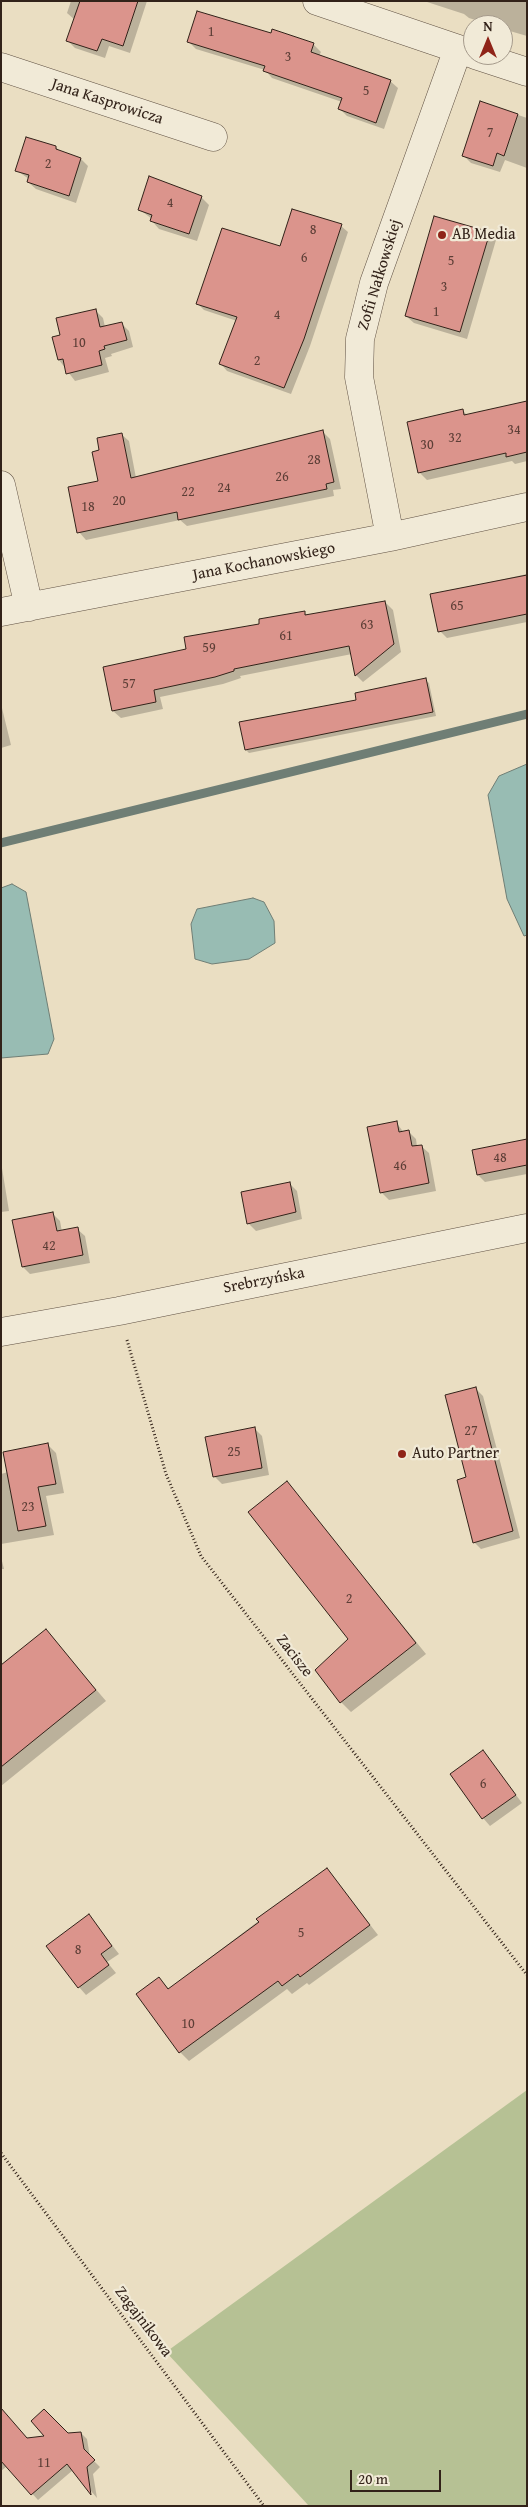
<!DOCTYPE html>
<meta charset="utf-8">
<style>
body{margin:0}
#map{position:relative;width:528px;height:2507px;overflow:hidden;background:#eadec2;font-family:"Gentium Book Plus",serif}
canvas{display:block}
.frame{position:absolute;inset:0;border:2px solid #322219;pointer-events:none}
.north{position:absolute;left:463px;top:15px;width:50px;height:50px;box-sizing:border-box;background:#f1ead7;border:1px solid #a59a8b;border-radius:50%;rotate:0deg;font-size:14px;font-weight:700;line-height:20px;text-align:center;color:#322219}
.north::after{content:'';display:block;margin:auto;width:18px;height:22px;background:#8f2418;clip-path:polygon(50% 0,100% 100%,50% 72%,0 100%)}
.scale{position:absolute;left:350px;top:2470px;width:91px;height:22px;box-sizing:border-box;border:2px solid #322219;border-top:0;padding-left:6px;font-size:15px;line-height:18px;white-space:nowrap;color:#322219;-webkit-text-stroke:4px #f1ead7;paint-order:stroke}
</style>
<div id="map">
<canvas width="528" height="2507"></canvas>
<div class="frame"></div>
<div class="north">N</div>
<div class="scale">20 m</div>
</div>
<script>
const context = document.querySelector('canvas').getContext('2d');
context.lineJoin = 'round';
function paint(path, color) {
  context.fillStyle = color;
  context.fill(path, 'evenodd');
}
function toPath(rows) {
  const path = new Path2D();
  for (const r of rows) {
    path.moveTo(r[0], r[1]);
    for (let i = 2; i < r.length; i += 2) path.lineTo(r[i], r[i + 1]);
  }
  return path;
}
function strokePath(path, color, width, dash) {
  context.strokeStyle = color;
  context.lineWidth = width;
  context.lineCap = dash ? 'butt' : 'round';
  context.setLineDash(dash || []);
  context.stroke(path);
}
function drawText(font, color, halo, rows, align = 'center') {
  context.font = font + ' "Gentium Book Plus",serif';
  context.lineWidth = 4.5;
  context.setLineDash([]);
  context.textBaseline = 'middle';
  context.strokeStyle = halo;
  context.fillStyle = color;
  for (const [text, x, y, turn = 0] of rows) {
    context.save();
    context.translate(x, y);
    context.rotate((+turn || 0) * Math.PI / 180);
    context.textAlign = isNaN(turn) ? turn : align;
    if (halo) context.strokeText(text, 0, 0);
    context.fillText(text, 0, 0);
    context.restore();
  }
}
const green = toPath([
 [527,2090,527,2506,309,2506,166,2352]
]);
const water = toPath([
 [527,764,527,935,524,936,507,899,488,795,499,776,527,764],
 [12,884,26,892,54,1039,48,1054,1,1058,1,888,12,884],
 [253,898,264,902,274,921,275,943,249,959,212,964,195,959,191,924,197,909,253,898]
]);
const shadow = toPath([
 [71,1,147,1,130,53,109,46,105,58,75,48,68,41,75,20,67,13],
 [424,1,527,1,527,36,503,29,503,25,491,25,469,18,464,14],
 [272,34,313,44,321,52,319,56,390,81,398,88,384,129,347,116,340,109,342,102,272,78,265,70,196,49,189,42],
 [480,102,527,118,527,168,505,160,500,172,471,163,463,155],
 [56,147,60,152,81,159,88,166,76,203,36,189,28,182,29,179,16,170],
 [201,197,209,205,197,241,159,229,152,221,152,219,139,209],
 [341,226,348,232,310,346,291,394,227,371,221,364,237,321,204,310,198,304,281,248],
 [489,233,496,240,467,339,414,323,406,316],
 [95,310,103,318,105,327,122,324,129,331,133,347,111,354,112,356,105,358,109,372,75,381,59,360,54,338,61,336],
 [527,402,527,461,515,464,512,461,427,480,420,473,408,423,463,411,467,415],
 [323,432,330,439,341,489,333,490,334,496,187,526,180,520,86,540,79,532,100,482,101,451,121,434,129,441,136,478],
 [527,574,527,622,447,638,440,631,432,595],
 [385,602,393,610,401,652,363,682,356,675,352,654,240,676,241,678,223,684,160,697,163,709,121,718,113,711,187,650,304,612,308,616],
 [425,680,429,683,436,716,249,753,246,750,357,701],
 [1,704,11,745,1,748],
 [396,1122,404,1133,409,1132,416,1139,417,1147,421,1146,429,1153,436,1191,389,1200,381,1192],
 [527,1142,527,1174,485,1182,478,1175],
 [1,1162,9,1211,1,1212],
 [289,1183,297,1191,302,1219,256,1231,248,1223],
 [52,1213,60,1221,62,1232,77,1229,85,1236,90,1263,30,1274,23,1267],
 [476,1389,483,1396,520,1538,481,1549,474,1542,467,1478],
 [254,1428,262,1436,269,1475,222,1484,214,1476],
 [48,1445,56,1453,64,1493,46,1496,54,1535,1,1544,1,1474,8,1472],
 [287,1483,426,1654,351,1712,341,1702,350,1639],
 [1,1557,4,1569,1,1569],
 [46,1631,106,1701,1,1786,1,1667],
 [483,1751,522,1803,490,1826,483,1818],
 [327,1869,378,1935,309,1985,307,1983,292,1994,287,1989,189,2061,180,2052,159,1978,169,1989],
 [89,1916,119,1954,107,1962,116,1973,86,1995,79,1987],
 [1,2409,27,2439,81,2433,87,2439,90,2457,100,2467,93,2474,97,2498,73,2470,38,2500,7,2466,1,2471]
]);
const stream = toPath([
 [1,843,527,714]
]);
const building = toPath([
 [80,1,138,1,123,46,102,39,97,51,66,41,80,1],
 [197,11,271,33,272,29,314,43,311,52,391,80,376,123,338,109,342,98,263,71,265,66,187,42,197,11],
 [480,101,518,114,504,156,497,153,493,166,462,156,480,101],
 [26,137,56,146,56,149,81,158,69,196,27,182,29,175,15,171,26,137],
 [149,176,202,196,189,234,150,221,152,215,138,210,149,176],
 [292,209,342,224,304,339,284,388,219,364,237,317,196,304,222,228,280,246,292,209],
 [434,216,490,232,460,332,405,316,434,216],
 [96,309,100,327,122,322,127,340,104,346,105,349,99,351,102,365,66,374,63,359,58,360,52,337,60,335,56,318,96,309],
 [527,401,527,452,506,457,506,453,418,473,407,422,463,409,464,415,527,401],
 [323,430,334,482,326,484,327,489,178,520,177,512,77,533,68,487,98,481,92,452,99,450,97,438,122,433,131,478,323,430],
 [527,575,527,614,438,632,430,594,527,575],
 [385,601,394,644,355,676,349,646,234,669,234,671,215,677,154,690,156,702,112,711,103,667,186,649,184,637,259,624,259,619,305,611,305,615,385,601],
 [426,678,433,712,245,750,239,722,356,700,355,693,426,678],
 [397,1121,399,1132,409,1130,412,1146,422,1145,429,1183,380,1193,367,1127,397,1121],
 [527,1139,527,1165,477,1175,472,1150,527,1139],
 [290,1182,296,1212,247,1224,241,1192,290,1182],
 [53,1212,57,1231,78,1227,83,1255,22,1267,12,1220,53,1212],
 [476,1387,513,1531,473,1543,457,1480,466,1477,445,1395,476,1387],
 [255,1427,262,1468,213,1477,205,1437,255,1427],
 [48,1443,56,1484,38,1487,46,1526,18,1531,3,1452,48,1443],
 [287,1481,416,1643,340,1703,315,1670,348,1639,248,1512,287,1481],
 [46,1629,96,1690,1,1767,1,1665,46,1629],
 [483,1750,516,1795,482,1819,450,1774,483,1750],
 [327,1868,370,1925,300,1977,298,1974,282,1986,278,1981,179,2053,136,1994,159,1977,168,1989,259,1922,256,1919,327,1868],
 [89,1914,112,1946,101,1954,109,1965,78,1988,46,1946,89,1914],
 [1,2408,27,2438,44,2436,31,2421,44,2409,68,2433,81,2432,84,2449,95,2460,87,2467,91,2495,67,2464,31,2495,1,2461,1,2408]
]);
const path = toPath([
 [127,1340,166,1474,201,1556,527,1975],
 [1,2153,264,2506]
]);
const minor = toPath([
 [317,1,473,54],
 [475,55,527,72],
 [1,67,213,137],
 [1,485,29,607],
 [390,537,359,377,360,339,374,283,458,49],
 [1,612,390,537,527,507],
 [1,1332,119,1311,527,1228]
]);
const markers = [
 [442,235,5,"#8f2418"],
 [402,1454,5,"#8f2418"]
];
const numberNames = [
 ["1",211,32],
 ["3",288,57],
 ["5",366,91],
 ["7",490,133],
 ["2",48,164],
 ["4",170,203],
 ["8",313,230],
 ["6",304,258],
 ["5",451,261],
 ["3",444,287],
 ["1",436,312],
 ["4",277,315],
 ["10",79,343],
 ["2",257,361],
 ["34",514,430],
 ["32",455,438],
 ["30",427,445],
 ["28",314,460],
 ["26",282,477],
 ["24",224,488],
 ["22",188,492],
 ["20",119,501],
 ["18",88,507],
 ["65",457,606],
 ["63",367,625],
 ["61",286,636],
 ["59",209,648],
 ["57",129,684],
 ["48",500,1158],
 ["46",400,1166],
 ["42",49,1246],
 ["27",471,1431],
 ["25",234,1452],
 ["23",28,1507],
 ["2",349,1599],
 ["6",483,1784],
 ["5",301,1933],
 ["8",78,1950],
 ["10",188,2024],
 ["11",44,2463]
];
const streetNames = [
 ["Jana Kasprowicza",107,102,18],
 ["Zofii Nałkowskiej",380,275,-73],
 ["Jana Kochanowskiego",264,562,-11],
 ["Srebrzyńska",264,1281,-11],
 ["Zacisze",294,1656,52],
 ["Zagajnikowa",143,2322,53]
];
const poiNames = [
 ["AB Media",452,235],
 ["Auto Partner",412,1454]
];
paint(green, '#b6c194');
paint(water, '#98bcb3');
strokePath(water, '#6f7e75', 1);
paint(shadow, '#0003');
strokePath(stream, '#6f7e75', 9);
paint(building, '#db948c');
strokePath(building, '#322219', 1);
strokePath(minor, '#605143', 29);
strokePath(path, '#322219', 3, [1, 2.5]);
strokePath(minor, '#f1ead7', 28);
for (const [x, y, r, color] of markers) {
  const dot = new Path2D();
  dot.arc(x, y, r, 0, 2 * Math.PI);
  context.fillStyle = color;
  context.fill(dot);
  strokePath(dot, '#f1ead7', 2);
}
drawText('14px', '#5c3e36', null, numberNames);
drawText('16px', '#322219', '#f1ead7', streetNames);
drawText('16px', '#322219', '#f1ead7', poiNames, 'left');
</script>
